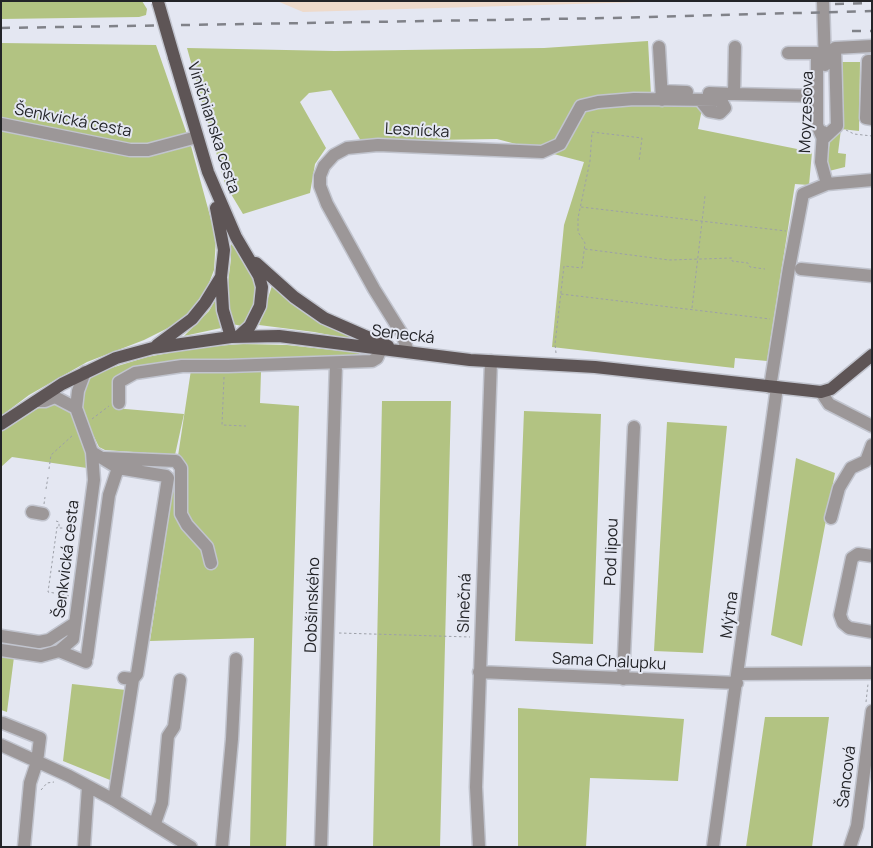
<!DOCTYPE html>
<meta charset="utf-8">
<style>
body{margin:0}
#map{position:relative;width:873px;height:848px;overflow:hidden;background:#e4e7f2;font-family:Manrope,sans-serif}
canvas{display:block}
.frame{position:absolute;inset:0;border:2px solid #232428;pointer-events:none}
</style>
<div id="map">
<canvas width="873" height="848"></canvas>
<div class="frame"></div>
</div>
<script>
const context = document.querySelector('canvas').getContext('2d');
context.lineJoin = 'round';
function paint(path, color) {
  context.fillStyle = color;
  context.fill(path, 'evenodd');
}
function toPath(rows) {
  const path = new Path2D();
  for (const r of rows) {
    path.moveTo(r[0], r[1]);
    for (let i = 2; i < r.length; i += 2) path.lineTo(r[i], r[i + 1]);
  }
  return path;
}
function strokePath(path, color, width, dash) {
  context.strokeStyle = color;
  context.lineWidth = width;
  context.lineCap = dash ? 'butt' : 'round';
  context.setLineDash(dash || []);
  context.stroke(path);
}
function drawText(font, color, halo, rows, align = 'center') {
  context.font = font + ' Manrope,sans-serif';
  context.lineWidth = 4;
  context.setLineDash([]);
  context.textBaseline = 'middle';
  context.strokeStyle = halo;
  context.fillStyle = color;
  for (const [text, x, y, turn = 0] of rows) {
    context.save();
    context.translate(x, y);
    context.rotate((+turn || 0) * Math.PI / 180);
    context.textAlign = isNaN(turn) ? turn : align;
    if (halo) context.strokeText(text, 0, 0);
    context.fillText(text, 0, 0);
    context.restore();
  }
}
const industrial = toPath([
 [277,1,676,1,303,12]
]);
const green = toPath([
 [1,1,142,1,147,9,146,15,139,17,1,19],
 [648,41,651,95,598,104,696,103,702,109,698,129,812,152,809,185,795,184,767,361,735,358,734,368,552,347,564,225,584,162,497,139,361,141,331,90,309,93,300,102,326,148,315,164,310,193,243,214,225,184,187,48,335,51,544,48],
 [1,43,156,45,191,146,216,238,214,270,204,296,182,321,144,340,87,362,29,395,1,416],
 [835,62,860,62,859,131,841,129,838,153,846,154,845,167,829,171,827,161,832,128],
 [231,244,251,268,258,294,249,320,242,326,232,324,226,299,231,259],
 [272,286,298,307,351,336,351,339,314,332,259,325],
 [217,297,221,328,184,336,209,311],
 [243,344,287,345,360,353,356,356,183,362,115,383,114,408,184,414,175,455,105,450,99,447,83,414,80,396,86,382,98,372,147,357,201,347],
 [191,370,261,372,260,403,299,406,286,847,250,847,254,638,150,641],
 [382,401,451,401,440,847,373,847],
 [51,402,70,408,84,442,87,468,12,457,1,467,1,432,38,408],
 [524,411,601,414,593,644,515,641],
 [667,422,727,426,703,653,654,651],
 [796,458,835,473,802,646,771,635],
 [1,655,14,657,7,712,1,710],
 [72,684,126,690,110,780,63,761],
 [518,708,684,719,678,781,590,778,586,847,518,847],
 [765,717,829,717,812,847,746,847]
]);
const path = toPath([
 [846,130,854,134,872,136],
 [581,207,786,231],
 [585,249,669,260,732,258,732,261,748,263,750,267,765,269],
 [561,294,770,319],
 [692,308,705,196],
 [556,353,555,344,564,266,582,268,585,243,578,232,578,218,590,161,592,132,642,138,639,162],
 [224,377,222,425,246,426],
 [92,419,109,406],
 [49,469,51,455,73,435],
 [46,489,48,477],
 [44,504,45,497],
 [56,521,59,522,59,528,63,528],
 [71,530,76,530],
 [54,593,48,592,57,527,59,528],
 [62,594,69,596],
 [339,633,470,637],
 [866,702,868,684],
 [41,790,47,783,54,782]
]);
const minor = toPath([
 [823,1,825,65],
 [659,47,662,100],
 [788,53,817,53,817,125,823,139,837,126,835,48,872,46],
 [872,61,868,61,866,118,872,119],
 [662,91,687,92],
 [709,93,734,94,735,47],
 [734,94,817,96],
 [1,124,130,150,148,150,197,137],
 [823,132,821,162,827,184,872,180],
 [801,269,872,276],
 [408,352,402,334,374,289,327,204,320,186,320,176,324,166,334,155,347,148,378,145,542,152,560,144,581,106,598,102,634,99,718,100,722,102,725,108,720,113,709,111,701,101],
 [770,387,789,268,803,194,827,184],
 [821,392,829,404,872,426],
 [37,401,45,401,55,397,76,408],
 [119,403,119,382,135,373,182,366,228,366,372,361,377,358,381,349],
 [92,452,118,468,166,476,168,478,137,674,133,679],
 [104,458,176,461,181,468,181,514,187,525,207,547,211,563],
 [32,512,43,514],
 [831,518,839,488,851,468,866,461,872,445],
 [872,556,858,554,852,558,840,615,843,623,849,628,872,632],
 [1,636,39,642,49,640,75,623],
 [1,650,41,656,59,651,73,639,94,480,92,452,76,408,78,391,85,372],
 [59,651,86,662],
 [87,657,109,495,118,468],
 [479,672,737,683],
 [738,674,872,673],
 [623,679,634,427],
 [3,723,40,738,37,762,30,783,24,847],
 [1,745,69,776,114,800,191,847],
 [114,800,133,679,124,678],
 [155,823,162,803,168,736,174,727,180,680],
 [84,847,88,787],
 [222,847,232,739,236,659],
 [321,847,336,364],
 [479,847,476,787,491,361],
 [713,847,777,387],
 [850,847,857,826,872,711]
]);
const major = toPath([
 [174,57,208,172,236,237,259,276,262,287,260,306,250,326,239,336],
 [216,208,224,250,221,277,223,310,231,337],
 [256,263,294,297,324,318,388,346],
 [157,345,192,319,205,303,221,277],
 [1,424,62,384,116,358,153,348,231,337,279,336,470,360,595,367,821,392,831,389,872,355]
]);
const rail = toPath([
 [835,4,872,3],
 [1,28,611,18,872,11],
 [852,31,872,31]
]);
const majorBridge = toPath([
 [158,2,174,57]
]);
const streetNames = [
 ["Moyzesova",807,112,-88],
 ["Šenkvická cesta",73,121,11],
 ["Viničnianska cesta",213,128,72],
 ["Lesnícka",417,131,3],
 ["Senecká",403,335,7],
 ["Pod lipou",612,552,-88],
 ["Šenkvická cesta",67,559,-83],
 ["Slnečná",465,603,-88],
 ["Dobšinského",313,605,-88],
 ["Mýtna",730,615,-82],
 ["Sama Chalupku",609,662,3],
 ["Šancová",847,777,-83]
];
paint(industrial, '#eedacb');
paint(green, '#b2c382');
strokePath(minor, '#c1c4ce', 15);
strokePath(major, '#c1c4ce', 15);
strokePath(path, '#9da0a8', 1, [2.5, 2.5]);
strokePath(minor, '#9c9798', 12);
strokePath(major, '#5e5556', 12);
strokePath(rail, '#808289', 2.5, [9, 9]);
strokePath(majorBridge, '#c1c4ce', 15, []);
strokePath(majorBridge, '#5e5556', 12);
drawText('16px', '#232428', '#e4e7f2', streetNames);
</script>
